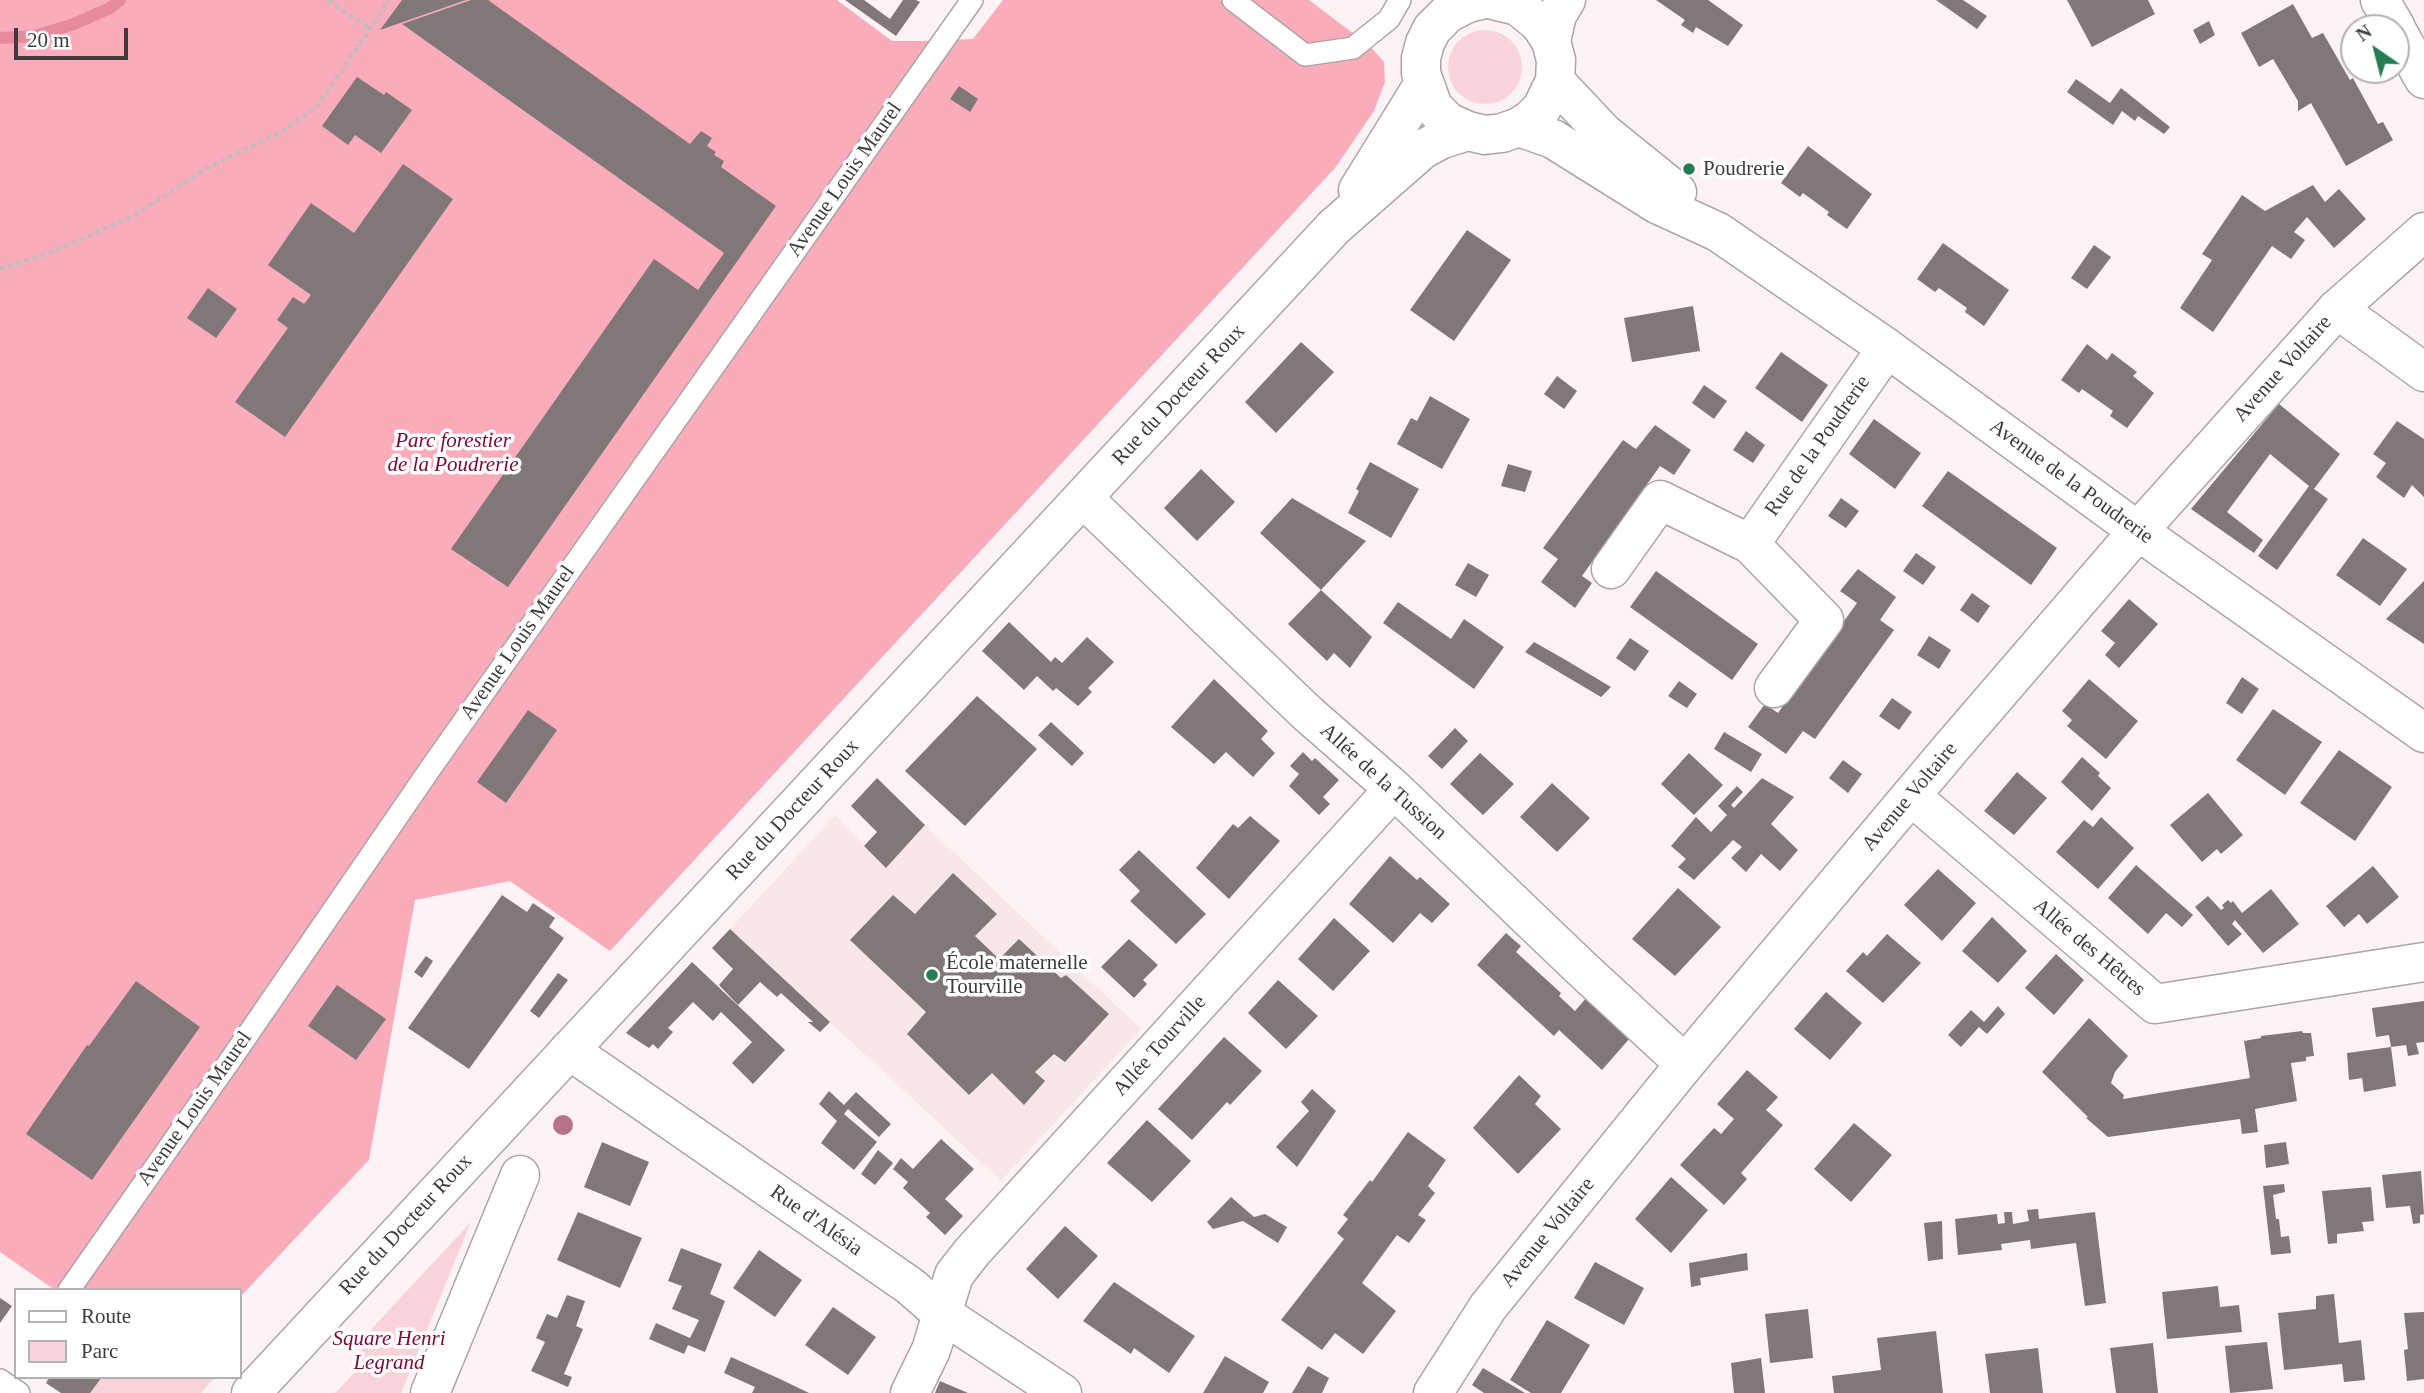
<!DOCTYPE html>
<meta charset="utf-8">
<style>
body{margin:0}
#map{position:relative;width:2424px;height:1393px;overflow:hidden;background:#fdf3f5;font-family:Georgia,serif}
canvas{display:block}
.legend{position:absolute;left:14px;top:1288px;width:228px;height:91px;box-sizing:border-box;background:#fff;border:2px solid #b3b1b1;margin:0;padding:9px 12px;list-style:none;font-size:21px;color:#403c3c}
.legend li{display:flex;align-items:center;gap:14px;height:35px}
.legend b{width:35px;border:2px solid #b3b1b1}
.north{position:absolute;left:2340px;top:14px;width:70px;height:70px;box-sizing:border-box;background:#fff;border:2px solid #b3b1b1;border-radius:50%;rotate:325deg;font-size:19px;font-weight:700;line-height:28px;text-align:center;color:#403c3c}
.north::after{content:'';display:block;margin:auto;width:24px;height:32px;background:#267d51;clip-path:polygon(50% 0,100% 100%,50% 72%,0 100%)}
.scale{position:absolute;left:14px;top:28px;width:114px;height:32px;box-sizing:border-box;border:4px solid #403c3c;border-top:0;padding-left:9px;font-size:21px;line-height:24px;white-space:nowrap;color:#403c3c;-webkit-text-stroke:5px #fff;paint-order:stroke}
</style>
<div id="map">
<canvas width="2424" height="1393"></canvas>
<ul class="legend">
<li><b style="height:9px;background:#fff"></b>Route</li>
<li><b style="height:19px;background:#fad3da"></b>Parc</li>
</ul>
<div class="north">N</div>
<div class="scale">20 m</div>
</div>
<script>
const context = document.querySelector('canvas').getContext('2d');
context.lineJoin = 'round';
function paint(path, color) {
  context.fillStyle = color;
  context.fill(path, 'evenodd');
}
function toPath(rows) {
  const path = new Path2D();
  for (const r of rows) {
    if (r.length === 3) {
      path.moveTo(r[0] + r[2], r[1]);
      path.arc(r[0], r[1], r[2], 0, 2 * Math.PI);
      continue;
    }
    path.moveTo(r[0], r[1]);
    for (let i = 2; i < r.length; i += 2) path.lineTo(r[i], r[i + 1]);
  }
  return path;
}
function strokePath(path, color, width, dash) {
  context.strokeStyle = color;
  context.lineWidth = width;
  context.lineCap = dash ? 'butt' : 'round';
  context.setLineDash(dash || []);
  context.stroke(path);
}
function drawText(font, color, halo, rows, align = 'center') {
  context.font = font + ' Georgia,serif';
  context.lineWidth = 7;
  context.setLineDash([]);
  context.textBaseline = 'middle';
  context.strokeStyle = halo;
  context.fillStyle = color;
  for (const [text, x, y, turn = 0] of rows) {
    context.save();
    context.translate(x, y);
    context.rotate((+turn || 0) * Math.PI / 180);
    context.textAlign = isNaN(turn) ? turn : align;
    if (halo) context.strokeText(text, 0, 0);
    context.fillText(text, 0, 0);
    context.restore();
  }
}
const built = toPath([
 [835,815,886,868,925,825,1141,1029,1001,1181,730,929]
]);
const green = toPath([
 [1485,67,37],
 [471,1222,401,1393,335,1393,358,1369,363,1338],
 [42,1377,215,1377,201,1393,61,1393]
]);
const forest = toPath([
 [0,0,837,0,892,41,922,41,973,39,1003,0,1309,0,1370,46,1384,62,1385,82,1374,111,1335,168,610,951,510,881,415,900,369,1160,240,1297,240,1290,55,1290,0,1252]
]);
const stream = toPath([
 [0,38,35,36,74,24,110,8,120,0]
]);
const building = toPath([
 [402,0,466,0,380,30],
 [471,0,488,0,690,144,701,131,712,138,707,146,716,152,714,155,724,161,721,167,776,206,508,587,451,549,654,259,698,290,724,253,402,24],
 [845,0,864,0,890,19,903,0,916,0,920,2,896,36],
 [1656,0,1708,0,1743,25,1728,46,1696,27,1693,33,1681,25,1685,20],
 [1936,0,1963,0,1987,16,1977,29],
 [2067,0,2148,0,2155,14,2092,47],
 [2293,4,2312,38,2323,33,2350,80,2353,78,2354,80,2378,124,2383,122,2393,140,2346,166,2311,103,2298,111,2298,101,2273,59,2259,67,2241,33],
 [2209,21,2215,35,2200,44,2193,30],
 [357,77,384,95,386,92,412,110,381,153,355,135,348,145,322,126],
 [2076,79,2110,103,2121,88,2170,127,2164,134,2138,116,2135,121,2122,111,2113,125,2067,92],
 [959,86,978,99,970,112,950,99],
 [1808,146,1872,194,1847,229,1827,215,1829,212,1803,193,1800,197,1781,183],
 [403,164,453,199,285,437,235,402,288,328,277,320,293,297,304,304,311,295,268,265,311,203,354,233],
 [2313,185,2325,202,2339,189,2366,219,2334,248,2307,217,2294,232,2305,240,2291,259,2272,246,2213,332,2180,308,2212,260,2202,254,2242,195,2265,211],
 [1467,230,1511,260,1454,341,1410,310],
 [1943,243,2009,290,1984,326,1965,312,1967,308,1939,288,1935,292,1917,279],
 [2094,245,2111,257,2087,289,2071,278],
 [208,288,237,309,216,338,187,318],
 [1693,306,1700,351,1632,362,1624,318],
 [1301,342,1334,372,1276,433,1245,402],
 [2087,344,2107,360,2112,353,2137,372,2133,376,2154,393,2127,428,2110,416,2113,411,2082,389,2079,393,2061,380],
 [1781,352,1828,385,1802,422,1755,388],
 [1557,376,1577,391,1564,409,1544,394],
 [1704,385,1727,401,1714,419,1692,403],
 [1430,396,1470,419,1442,469,1397,444,1411,418,1417,421],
 [2279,404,2340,454,2314,489,2328,499,2277,570,2258,556,2309,486,2270,454,2227,512,2263,540,2254,553,2191,509],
 [1874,419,1921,453,1895,489,1849,454],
 [2397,421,2424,439,2424,497,2412,485,2404,498,2376,477,2386,463,2373,454],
 [1655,425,1691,450,1674,475,1660,466,1582,576,1592,583,1575,608,1541,582,1558,559,1543,548,1623,440,1636,449],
 [1746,431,1765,445,1753,463,1733,450],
 [1370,462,1419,489,1391,538,1348,513,1359,491,1356,489],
 [1508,464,1532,471,1525,492,1501,486],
 [1201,469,1235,502,1197,541,1164,508],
 [1948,471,2057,548,2031,585,1922,506],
 [1292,498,1366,541,1321,590,1372,637,1350,668,1334,653,1327,661,1288,624,1321,590,1260,533],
 [1841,498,1859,511,1846,528,1828,516],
 [2363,538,2407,569,2380,606,2336,575],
 [1916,553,1936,567,1923,585,1903,571],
 [1468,563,1489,575,1476,597,1455,585],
 [1858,569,1896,597,1880,620,1894,630,1815,739,1803,731,1786,754,1748,727,1765,704,1778,713,1857,603,1840,591],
 [1656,571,1758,644,1732,680,1630,607],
 [2424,581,2424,644,2386,619],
 [1972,593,1990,606,1978,623,1960,610],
 [2129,599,2158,624,2119,668,2105,655,2115,643,2101,631],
 [1398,602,1451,639,1464,619,1504,647,1474,689,1383,623],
 [1009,622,1051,662,1055,657,1062,663,1087,637,1114,662,1088,688,1092,692,1078,706,1056,688,1053,691,1037,676,1024,690,982,651],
 [1929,636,1951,650,1939,669,1917,655],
 [1630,638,1649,651,1635,671,1616,658],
 [1534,642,1564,659,1611,687,1601,697,1525,652],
 [2242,677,2259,689,2242,714,2226,703],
 [1214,679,1268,731,1261,739,1275,753,1253,777,1226,752,1214,764,1171,727],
 [2089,679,2138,721,2106,759,2067,726,2072,720,2062,711],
 [1679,681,1697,694,1687,708,1668,696],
 [977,696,1037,749,965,826,905,771],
 [1892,698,1912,712,1899,730,1879,716],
 [2273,709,2322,742,2285,795,2236,760],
 [528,710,557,730,506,803,477,782],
 [1051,722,1084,753,1072,766,1038,735],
 [1455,728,1468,741,1442,769,1428,756],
 [1724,732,1762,754,1751,772,1714,749],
 [2339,750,2392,787,2355,841,2300,803],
 [1303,752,1312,761,1315,758,1339,780,1323,797,1330,804,1319,815,1289,786,1299,774,1290,766],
 [1480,753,1514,784,1483,815,1450,784],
 [1689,753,1723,785,1694,815,1661,784],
 [2082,757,2100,773,2098,776,2111,788,2092,811,2061,782],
 [1843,760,1862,774,1848,793,1829,778],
 [2017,772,2047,798,2014,835,1984,811],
 [877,778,925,825,886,868,864,846,877,832,851,806],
 [1762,778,1794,797,1771,824,1798,850,1780,871,1761,854,1746,872,1731,858,1742,847,1733,840,1694,880,1678,867,1686,859,1671,846,1696,817,1711,832,1727,815,1718,806,1737,786,1743,792,1731,805,1734,808],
 [1552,783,1590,818,1557,852,1520,817],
 [2208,793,2243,835,2221,854,2217,849,2202,862,2170,825],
 [1250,816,1280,841,1229,899,1196,868,1233,824,1238,828],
 [2101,817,2134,848,2098,889,2056,852,2084,820,2093,827],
 [1139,850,1206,914,1176,944,1130,901,1140,891,1119,870],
 [1390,856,1417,880,1420,877,1450,904,1432,923,1420,913,1393,943,1349,904],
 [2136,865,2193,915,2182,927,2166,913,2148,934,2108,898],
 [2373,866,2399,897,2367,924,2359,914,2344,927,2326,906],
 [1938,869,1976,903,1942,941,1904,905],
 [953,873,997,914,975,936,999,959,1019,939,1061,978,1066,975,1109,1014,1065,1062,1054,1054,1035,1072,1045,1081,1024,1105,992,1073,969,1095,907,1034,926,1012,850,940,893,895,915,914],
 [1678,888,1721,927,1675,976,1632,939],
 [2271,889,2299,924,2263,953,2235,920,2232,924,2242,934,2228,946,2195,907,2208,896,2221,910,2224,908,2222,905,2228,900,2231,903,2233,901,2242,913],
 [502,895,527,912,533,903,555,918,549,927,564,938,469,1069,408,1028],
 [1992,917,2027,951,1998,983,1962,951],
 [1334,918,1370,951,1333,991,1298,959],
 [730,929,830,1022,820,1032,808,1022,813,1022,781,993,777,997,760,982,738,1005,719,985,733,969,712,948],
 [1506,933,1521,946,1516,952,1561,993,1559,996,1575,1011,1587,997,1630,1038,1602,1070,1559,1030,1554,1036,1477,965],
 [1887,934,1921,963,1883,1003,1846,971,1863,952,1867,956],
 [1129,939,1158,965,1143,980,1147,984,1134,998,1101,967],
 [2056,954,2084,980,2054,1015,2025,988],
 [426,956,433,961,422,978,414,972],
 [692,962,785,1050,753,1084,732,1063,752,1042,721,1012,713,1021,693,1002,668,1028,673,1032,658,1049,653,1044,649,1048,626,1033],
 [558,973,568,980,539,1018,530,1011],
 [1278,980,1318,1016,1286,1049,1248,1013],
 [136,981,200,1027,92,1180,26,1134,87,1045,89,1046],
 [337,985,386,1019,356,1060,308,1026],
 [1826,992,1862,1023,1830,1060,1794,1029],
 [2424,1001,2424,1042,2416,1043,2419,1054,2408,1056,2406,1045,2391,1047,2389,1035,2376,1037,2372,1008],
 [1998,1006,2005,1014,1987,1034,1979,1027,1961,1047,1948,1035,1971,1010,1984,1022],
 [2089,1018,2128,1056,2115,1072,2111,1083,2124,1095,2123,1099,2250,1078,2244,1041,2261,1038,2261,1036,2302,1031,2303,1033,2311,1033,2314,1056,2306,1057,2306,1061,2291,1063,2297,1101,2255,1109,2258,1132,2242,1134,2240,1119,2108,1137,2086,1118,2088,1117,2042,1072],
 [1224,1037,1262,1071,1230,1105,1227,1102,1192,1140,1158,1109],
 [2391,1047,2396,1086,2364,1092,2362,1078,2349,1080,2347,1053],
 [1747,1070,1778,1097,1766,1110,1783,1125,1741,1173,1747,1179,1724,1205,1680,1165,1714,1128,1721,1134,1734,1119,1717,1104],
 [1519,1075,1541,1096,1535,1104,1561,1129,1518,1174,1473,1128],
 [1312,1089,1336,1111,1297,1167,1276,1147,1309,1111,1301,1102],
 [829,1091,844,1105,856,1092,891,1124,879,1137,848,1109,844,1114,877,1142,854,1170,821,1143,837,1121,819,1104],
 [1147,1120,1191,1161,1152,1202,1107,1163],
 [1854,1123,1892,1155,1851,1202,1814,1169],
 [1408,1132,1446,1160,1428,1186,1435,1193,1418,1215,1426,1220,1409,1243,1397,1235,1362,1283,1396,1311,1363,1354,1335,1333,1322,1350,1281,1320,1344,1239,1337,1233,1348,1219,1343,1215,1370,1180,1372,1182],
 [941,1139,974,1169,945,1199,963,1216,945,1235,926,1217,930,1213,903,1188,908,1182,893,1169,901,1158,913,1169],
 [602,1142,649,1162,630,1206,584,1187],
 [2286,1142,2289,1164,2266,1168,2264,1145],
 [878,1150,893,1163,875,1185,861,1174],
 [2421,1171,2424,1214,2420,1215,2420,1223,2413,1224,2410,1206,2386,1208,2382,1175],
 [1671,1177,1708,1210,1671,1253,1635,1219],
 [2284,1184,2285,1192,2273,1195,2276,1219,2279,1219,2281,1237,2289,1236,2291,1253,2271,1255,2263,1186],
 [2371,1187,2374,1221,2362,1222,2364,1231,2337,1234,2337,1243,2328,1244,2322,1191],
 [1231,1197,1254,1217,1265,1214,1287,1227,1278,1243,1243,1221,1213,1229,1207,1222],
 [2038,1209,2039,1219,2095,1212,2106,1303,2085,1306,2076,1243,2031,1249,2030,1240,2001,1244,2002,1250,1958,1255,1955,1219,1997,1214,1998,1224,2005,1223,2004,1212,2012,1212,2013,1224,2029,1221,2027,1210],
 [578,1212,642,1238,620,1288,557,1260],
 [1942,1221,1943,1259,1928,1261,1924,1223],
 [1065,1226,1098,1256,1058,1299,1026,1269],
 [681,1248,722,1264,710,1294,725,1301,705,1352,688,1345,684,1354,649,1339,656,1323,690,1338,699,1320,672,1309,682,1286,668,1281],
 [759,1250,802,1280,775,1317,733,1288],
 [1747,1253,1748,1270,1700,1278,1701,1285,1691,1287,1689,1263],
 [1595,1262,1644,1288,1624,1325,1574,1298],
 [1114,1282,1195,1336,1169,1373,1134,1348,1131,1354,1083,1321],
 [2218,1286,2220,1307,2239,1305,2242,1332,2167,1339,2162,1292],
 [2334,1294,2339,1343,2361,1340,2365,1380,2344,1382,2342,1364,2284,1370,2278,1313,2316,1309,2316,1296],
 [567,1295,585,1301,576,1326,583,1329,564,1374,572,1377,568,1387,531,1371,545,1342,536,1338,547,1314,557,1318],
 [0,1298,12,1306,0,1323],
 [833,1307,876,1337,848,1375,805,1345],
 [1808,1309,1813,1358,1770,1363,1765,1314],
 [2424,1312,2424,1379,2407,1381,2404,1350,2408,1349,2404,1313],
 [1547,1320,1590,1345,1561,1393,1531,1393,1510,1380],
 [1936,1331,1943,1393,1834,1393,1832,1376,1881,1370,1877,1338],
 [2267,1342,2273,1389,2230,1393,2225,1346],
 [2153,1343,2158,1393,2116,1393,2110,1348],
 [2038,1348,2043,1393,1990,1393,1985,1354],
 [1225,1356,1269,1382,1263,1393,1203,1393],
 [731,1357,780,1379,809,1393,752,1393,755,1387,724,1373],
 [1761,1358,1765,1393,1734,1393,1731,1363],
 [1308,1366,1329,1378,1322,1393,1292,1393],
 [1483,1368,1525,1393,1484,1393,1472,1385],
 [50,1377,102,1377,90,1393,61,1393,46,1383],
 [940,1381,968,1393,935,1393]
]);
const path = toPath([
 [328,0,369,28],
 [0,269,50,253,133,216,211,166,281,132,317,107,389,0]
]);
const service = toPath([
 [1233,0,1305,55,1353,48,1389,19,1400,0],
 [69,1290,231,1059,430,769,972,0],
 [0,1380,19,1393]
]);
const minor = toPath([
 [2380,0,2396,28],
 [2396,29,2424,79],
 [1555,81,1604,133,1677,192],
 [1519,127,1553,139,1657,204,1718,232,1887,348,2138,531,2424,733],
 [2337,309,2424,372],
 [1083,498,1307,713,1394,789,1582,969,1685,1064],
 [1750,544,1887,348],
 [1611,569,1660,500,1750,544,1824,620,1774,688],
 [1911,796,2155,1004,2424,962],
 [569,1050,910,1286,941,1313,1062,1393],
 [430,1393,520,1175],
 [910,1393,931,1350,954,1275,972,1252,1394,789]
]);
const tertiary = toPath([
 [1433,1393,1488,1307,1685,1064,1951,748,2138,531,2337,309,2424,232]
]);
const secondary = toPath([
 [1481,0,1468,3,1448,13,1432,29,1425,43,1421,58,1421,73,1433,107,1448,122,1468,131,1485,135,1502,133,1519,127,1531,119,1542,108,1555,81,1556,60,1551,41,1540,24,1518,6,1493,0],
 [1551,41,1557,15,1566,0],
 [1358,190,1423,85],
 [251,1393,1334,227,1423,149,1442,139,1468,131]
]);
const trees = [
 [563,1125]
];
const markers = [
 [1689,169,7,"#267d51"],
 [932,975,7,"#267d51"]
];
const poiNames = [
 ["Poudrerie",1703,169],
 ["École maternelle",946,963],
 ["Tourville",946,987]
];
const streetNames = [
 ["Avenue Louis Maurel",845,180,-55],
 ["Avenue Voltaire",2283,369,-48],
 ["Rue du Docteur Roux",1179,395,-47],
 ["Rue de la Poudrerie",1818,446,-55],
 ["Avenue de la Poudrerie",2071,482,36],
 ["Avenue Louis Maurel",518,643,-55],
 ["Allée de la Tussion",1383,782,42],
 ["Avenue Voltaire",1910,797,-50],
 ["Rue du Docteur Roux",793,810,-47],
 ["Allée des Hêtres",2089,948,40],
 ["Allée Tourville",1160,1046,-48],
 ["Avenue Louis Maurel",195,1109,-55],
 ["Rue d'Alésia",816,1221,35],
 ["Rue du Docteur Roux",406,1225,-47],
 ["Avenue Voltaire",1548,1233,-51]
];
const parkNames = [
 ["Parc forestier",453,441],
 ["de la Poudrerie",453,465],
 ["Square Henri",389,1339],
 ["Legrand",389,1363]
];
paint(built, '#f9e6e9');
paint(green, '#fad3da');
paint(forest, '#faacbb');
strokePath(stream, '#e78a9d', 12);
paint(building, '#7f7778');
strokePath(service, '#ada4a5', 24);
strokePath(minor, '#ada4a5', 41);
strokePath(tertiary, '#ada4a5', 41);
strokePath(secondary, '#ada4a5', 41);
strokePath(path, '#c4bbbd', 4.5, [5, 3.5]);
strokePath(service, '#fff', 21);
strokePath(minor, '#fff', 38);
strokePath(tertiary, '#fff', 38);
strokePath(secondary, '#fff', 38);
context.fillStyle = '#b6728b';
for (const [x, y] of trees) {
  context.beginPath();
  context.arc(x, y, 10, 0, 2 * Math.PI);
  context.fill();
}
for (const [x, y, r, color] of markers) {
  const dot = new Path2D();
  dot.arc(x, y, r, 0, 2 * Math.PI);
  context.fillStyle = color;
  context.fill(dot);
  strokePath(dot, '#fff', 2.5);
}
drawText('21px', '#403c3c', '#fff', poiNames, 'left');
drawText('21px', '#403c3c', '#fff', streetNames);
drawText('italic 21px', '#7b0835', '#fff', parkNames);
</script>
